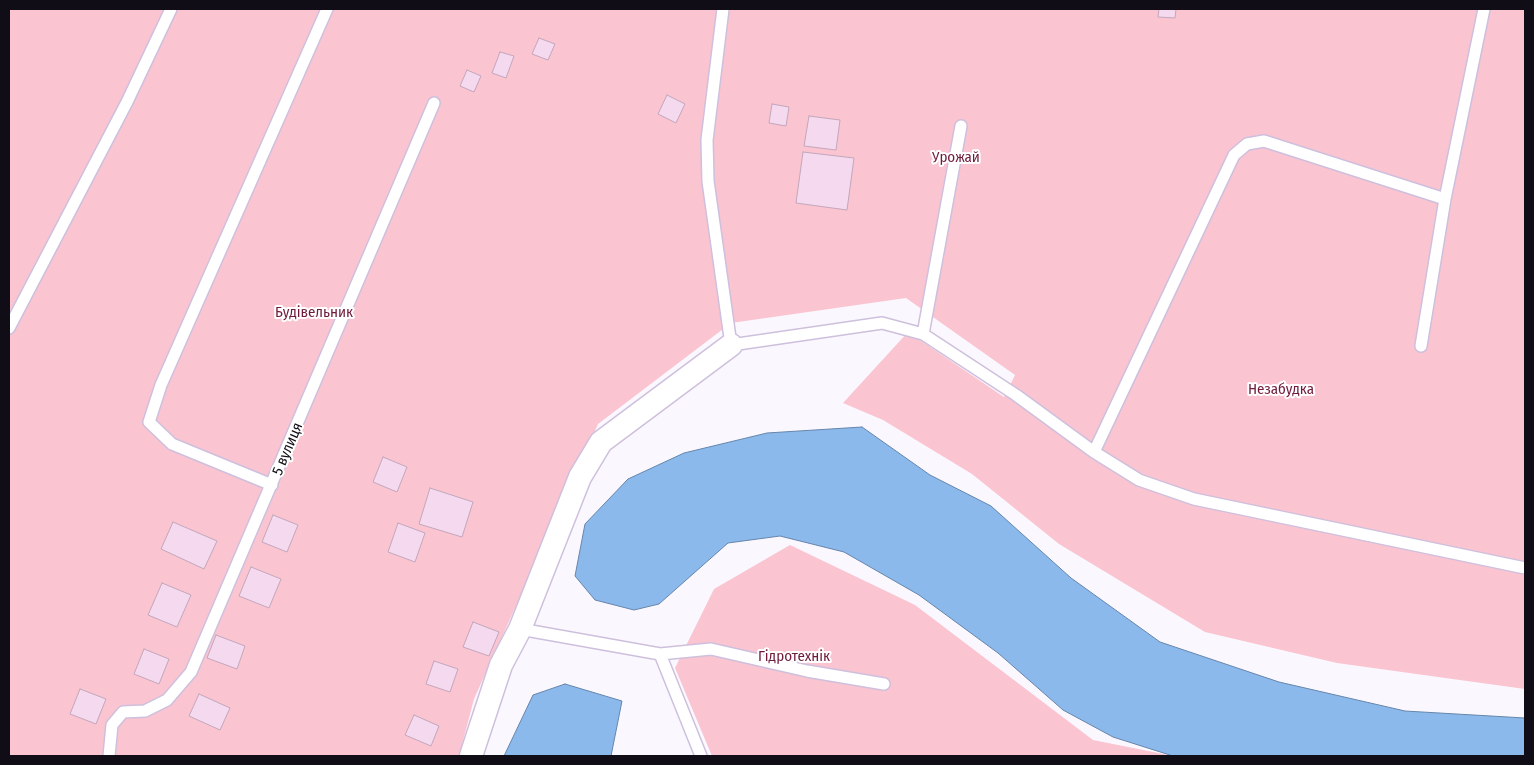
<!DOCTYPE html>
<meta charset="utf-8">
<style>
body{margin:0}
#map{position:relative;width:1534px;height:765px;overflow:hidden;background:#faf8fe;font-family:"Fira Sans Condensed",sans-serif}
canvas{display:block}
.frame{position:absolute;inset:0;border:10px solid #110d16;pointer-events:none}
</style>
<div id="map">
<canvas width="1534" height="765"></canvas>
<div class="frame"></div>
</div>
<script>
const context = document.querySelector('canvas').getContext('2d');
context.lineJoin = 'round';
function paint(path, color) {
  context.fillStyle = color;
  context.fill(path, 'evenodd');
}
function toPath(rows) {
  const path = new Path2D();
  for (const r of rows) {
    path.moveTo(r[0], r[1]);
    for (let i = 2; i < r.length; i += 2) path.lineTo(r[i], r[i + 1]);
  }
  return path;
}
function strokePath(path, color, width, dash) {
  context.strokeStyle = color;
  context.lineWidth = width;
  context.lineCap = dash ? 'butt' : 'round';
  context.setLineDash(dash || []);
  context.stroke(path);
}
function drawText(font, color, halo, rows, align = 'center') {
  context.font = font + ' "Fira Sans Condensed",sans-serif';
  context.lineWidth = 4;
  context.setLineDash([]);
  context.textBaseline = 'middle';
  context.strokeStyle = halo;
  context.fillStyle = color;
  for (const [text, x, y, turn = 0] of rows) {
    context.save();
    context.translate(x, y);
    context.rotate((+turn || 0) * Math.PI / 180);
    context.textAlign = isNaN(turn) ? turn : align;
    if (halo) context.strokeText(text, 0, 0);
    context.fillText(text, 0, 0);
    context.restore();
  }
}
const green = toPath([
 [9,9,1525,9,1525,689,1337,663,1205,632,1059,544,972,474,883,420,843,403,908,332,1004,397,1015,375,906,298,731,323,598,424,474,699,459,756,9,756],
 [790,545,915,605,1093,740,1173,756,712,756,675,668,714,589]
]);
const water = toPath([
 [862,427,930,475,991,506,1071,578,1160,642,1279,682,1405,711,1525,718,1525,756,1173,756,1113,737,1063,710,998,653,919,595,844,552,780,536,728,543,659,604,634,610,595,600,575,576,585,524,628,479,684,453,767,433,862,427],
 [565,684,622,701,611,756,504,756,533,695,565,684]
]);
const building = toPath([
 [1159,9,1176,9,1175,18,1158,17,1159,9],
 [539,38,555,44,548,60,532,54,539,38],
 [500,52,514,56,506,78,492,73,500,52],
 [467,70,481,76,474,92,460,86,467,70],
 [667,95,685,104,676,123,658,114,667,95],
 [772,104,789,107,786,126,769,123,772,104],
 [809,116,840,120,836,150,804,146,809,116],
 [803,152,854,158,847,210,796,203,803,152],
 [383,457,407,467,397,492,373,482,383,457],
 [430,488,473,502,462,537,419,524,430,488],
 [273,515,298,525,287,552,262,542,273,515],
 [173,522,217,541,204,569,161,549,173,522],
 [398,523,425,533,415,562,388,552,398,523],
 [251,567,281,579,269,608,239,596,251,567],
 [162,583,191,595,177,627,148,615,162,583],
 [473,622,499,632,489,656,463,647,473,622],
 [216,635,245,646,237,669,207,658,216,635],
 [144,649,169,659,159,684,134,674,144,649],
 [434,661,458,669,450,692,426,684,434,661],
 [80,689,106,699,96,724,70,714,80,689],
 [199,694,230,708,220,730,189,716,199,694],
 [414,715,439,726,431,746,405,735,414,715]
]);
const lane = toPath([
 [723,9,707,140,708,181,731,345,882,323,923,334,1016,395,1094,452,1139,480,1194,499,1525,568],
 [9,328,127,102,171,9],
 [923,334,961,126],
 [1421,346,1445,199,1484,9],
 [1094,452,1234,155,1247,144,1264,141,1445,199],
 [272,485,172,444,149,422,161,385,327,9],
 [520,629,660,654,711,649,807,671,884,684],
 [660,654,701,756],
 [109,756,112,725,123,712,145,711,167,700,191,672,434,103]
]);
const street = toPath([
 [471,756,501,665,520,629,580,477,601,442,731,345]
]);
const parkNames = [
 ["Урожай",956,158],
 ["Будівельник",314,313],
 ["Незабудка",1281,390],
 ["Гідротехнік",794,657]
];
const streetNames = [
 ["5 вулиця",288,449,-67]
];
paint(green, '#fac4d1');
paint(water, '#8bb9eb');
strokePath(water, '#6685ab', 1);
paint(building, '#f5d9ee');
strokePath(building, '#c3a7bc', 1);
strokePath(lane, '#cec0dd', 14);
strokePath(street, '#cec0dd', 25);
strokePath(lane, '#fff', 11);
strokePath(street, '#fff', 22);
drawText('15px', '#6f1c3b', '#fff', parkNames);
drawText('15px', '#110d16', '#fff', streetNames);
</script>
